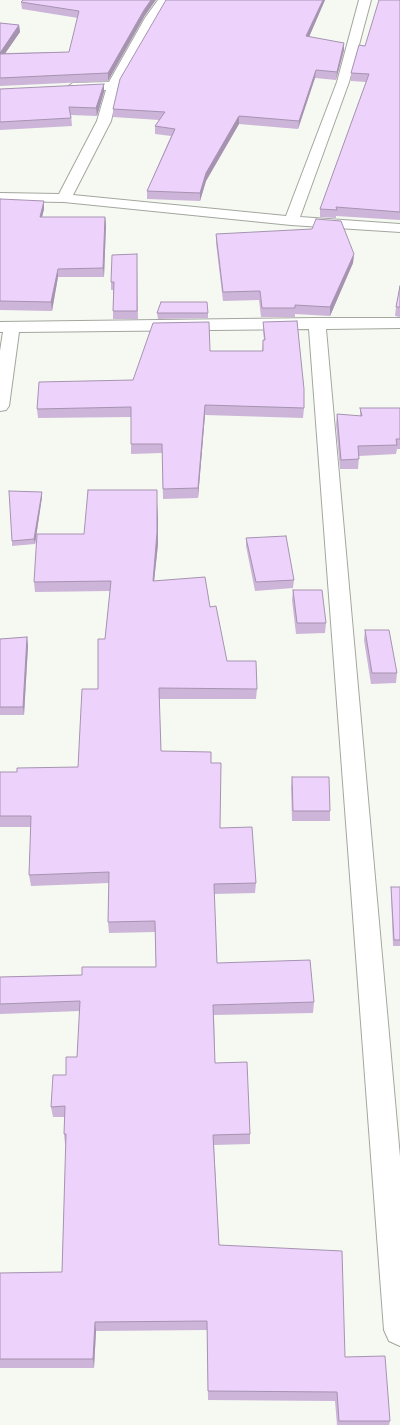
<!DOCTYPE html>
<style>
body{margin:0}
canvas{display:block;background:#f5f9f1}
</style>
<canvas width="400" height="1425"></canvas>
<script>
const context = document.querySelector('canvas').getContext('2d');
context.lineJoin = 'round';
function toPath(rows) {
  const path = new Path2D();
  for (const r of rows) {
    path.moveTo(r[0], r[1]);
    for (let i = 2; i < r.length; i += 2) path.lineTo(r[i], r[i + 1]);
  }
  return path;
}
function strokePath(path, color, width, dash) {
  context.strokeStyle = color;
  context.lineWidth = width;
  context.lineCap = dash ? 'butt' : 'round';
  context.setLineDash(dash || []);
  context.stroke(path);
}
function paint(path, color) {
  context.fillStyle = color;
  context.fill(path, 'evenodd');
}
const street = toPath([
 [158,0,170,0,157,18,119,86,111,121,73,195,286,216,337,82,359,0,371,0,349,82,300,217,400,224,400,232,291,225,64,202,0,201,0,193,59,194,97,121,106,90,73,91,67,87,73,83,109,82,145,18,158,0],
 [317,318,400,318,400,328,326,329,400,1157,400,1346,389,1341,384,1330,309,329,19,332,9,406,6,410,0,411,0,351,3,332,0,332,0,322,317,318]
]);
const wall = toPath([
 [325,0,309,37,344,43,344,50,336,80,315,78,298,129,239,124,206,181,200,201,147,199,147,191,171,136,155,134,155,126,159,120,113,117,113,109],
 [400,0,400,220,336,216,336,218,320,217,320,209,366,82,351,81,351,73,365,46],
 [21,2,144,17,108,81,0,86,0,23,19,25,20,32,5,53,69,52,78,18,22,9],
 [0,89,104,92,97,116,71,115,72,126,0,130],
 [0,199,44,209,42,217,105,217,106,225,104,277,58,277,52,311,0,310],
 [216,234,354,254,353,263,330,316,295,314,295,317,261,317,259,300,223,301,216,243],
 [137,254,138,319,113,319,113,290,111,290,111,282],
 [400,286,400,317,395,316,396,307],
 [157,313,208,313,208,318,158,319],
 [263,322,304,408,303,418,205,415,198,498,163,499,162,453,131,454,131,417,38,418,37,409,133,380,210,351,262,351,263,340,264,340,263,331],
 [360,408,400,408,400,449,397,449,396,454,359,456,358,469,340,469,336,424,337,414,360,416],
 [42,492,42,497,35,544,12,546,12,541],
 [246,538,294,580,293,588,255,591,246,546],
 [158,544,154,581,210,607,227,661,257,689,256,699,159,699,161,751,211,763,220,828,256,883,255,893,214,894,217,963,314,1002,313,1013,214,1015,215,1063,250,1134,250,1144,214,1145,219,1245,345,1357,390,1421,389,1425,337,1425,335,1401,208,1400,207,1330,96,1331,94,1368,0,1368,0,1273,62,1272,66,1144,65,1144,64,1134,65,1117,53,1117,51,1107,66,1075,77,1057,80,1011,0,1014,0,977,82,975,156,967,155,932,109,933,108,922,109,883,31,886,29,875,31,827,0,827,0,772,17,772,78,767,98,689,105,639,110,591,35,592,34,582],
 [293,590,326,623,325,633,296,634,292,600],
 [365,630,397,673,396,683,371,684,364,640],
 [27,637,28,646,24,715,0,715,0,639],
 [292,777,330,811,330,821,292,821,291,787],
 [391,887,400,887,400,946,393,946,391,893]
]);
const shadedWall = toPath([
 [151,0,156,0,144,17,108,81,108,73,144,10],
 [323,0,325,0,306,44,306,36],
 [19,25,20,32,0,61,0,53],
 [344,43,344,50,336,80,337,72],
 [316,70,315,78,298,129,299,121],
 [104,84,104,92,97,116,96,108],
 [239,116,239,124,206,181,200,201,200,193,206,173],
 [44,201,44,209,40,225,40,217],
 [105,217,106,225,104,277,103,268],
 [354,254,353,263,330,316,330,307],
 [58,269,58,277,52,311,51,302],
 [205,405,205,415,198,498,198,488],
 [42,492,42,497,35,544,34,539],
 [158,501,158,544,153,592,153,581],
 [27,637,28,646,24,715,23,707],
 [95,1322,96,1331,94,1368,93,1359]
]);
const building = toPath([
 [23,0,151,0,144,10,108,73,0,78,0,54,69,52,79,11,21,2,23,0],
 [166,0,323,0,306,36,344,43,337,72,316,70,299,121,239,116,206,173,200,193,147,191,175,129,155,126,165,112,113,109,120,79,166,0],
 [379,0,400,0,400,212,336,207,337,210,320,209,369,74,351,73,359,45,365,46,379,0],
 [0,23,19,25,0,53,0,23],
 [104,84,96,108,69,107,71,118,0,122,0,89,104,84],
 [0,199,44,201,40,217,105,217,103,268,58,269,51,302,0,301,0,199],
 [316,219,341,221,354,254,330,307,295,305,295,308,262,308,260,291,223,292,216,234,312,229,316,219],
 [137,254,137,311,113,311,114,282,111,282,112,255,137,254],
 [400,286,400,307,396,307,400,286],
 [161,302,207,302,208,313,157,313,161,302],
 [297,321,304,389,304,408,205,405,198,488,163,489,162,444,131,444,131,407,37,409,39,382,133,380,153,323,209,322,210,351,263,351,263,340,265,340,263,322,297,321],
 [360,408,400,408,400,439,396,439,397,445,358,446,359,459,341,460,337,414,362,416,360,408],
 [88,490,157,490,157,533,153,581,205,577,210,607,216,606,227,661,256,661,257,689,159,688,161,751,211,752,211,763,221,763,220,828,252,827,256,883,214,884,217,963,310,960,314,1002,213,1005,215,1063,247,1062,250,1134,213,1135,219,1245,342,1251,345,1357,385,1356,390,1421,339,1421,337,1392,208,1391,207,1321,95,1322,93,1359,0,1359,0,1273,62,1272,66,1134,64,1134,65,1106,51,1107,53,1075,66,1075,66,1057,77,1057,80,1001,0,1004,0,977,82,975,82,967,156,967,155,921,108,922,109,872,29,875,31,816,0,816,0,772,17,772,17,768,78,767,82,689,98,689,98,639,105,639,111,581,34,582,37,534,84,534,88,490],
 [9,491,42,492,34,539,12,541,9,491],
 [286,536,294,580,256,582,246,538,286,536],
 [293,590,322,590,326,623,297,623,293,590],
 [365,630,389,630,397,673,372,673,365,630],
 [27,637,23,707,0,707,0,639,27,637],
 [292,777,329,777,330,811,293,811,292,777],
 [391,887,400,887,400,940,394,940,391,887]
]);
strokePath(street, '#a3a79f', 2);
paint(street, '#fff');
paint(wall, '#ccb5d9');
paint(shadedWall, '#a693b0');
paint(building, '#edd2fc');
strokePath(building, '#a693b0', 1);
</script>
